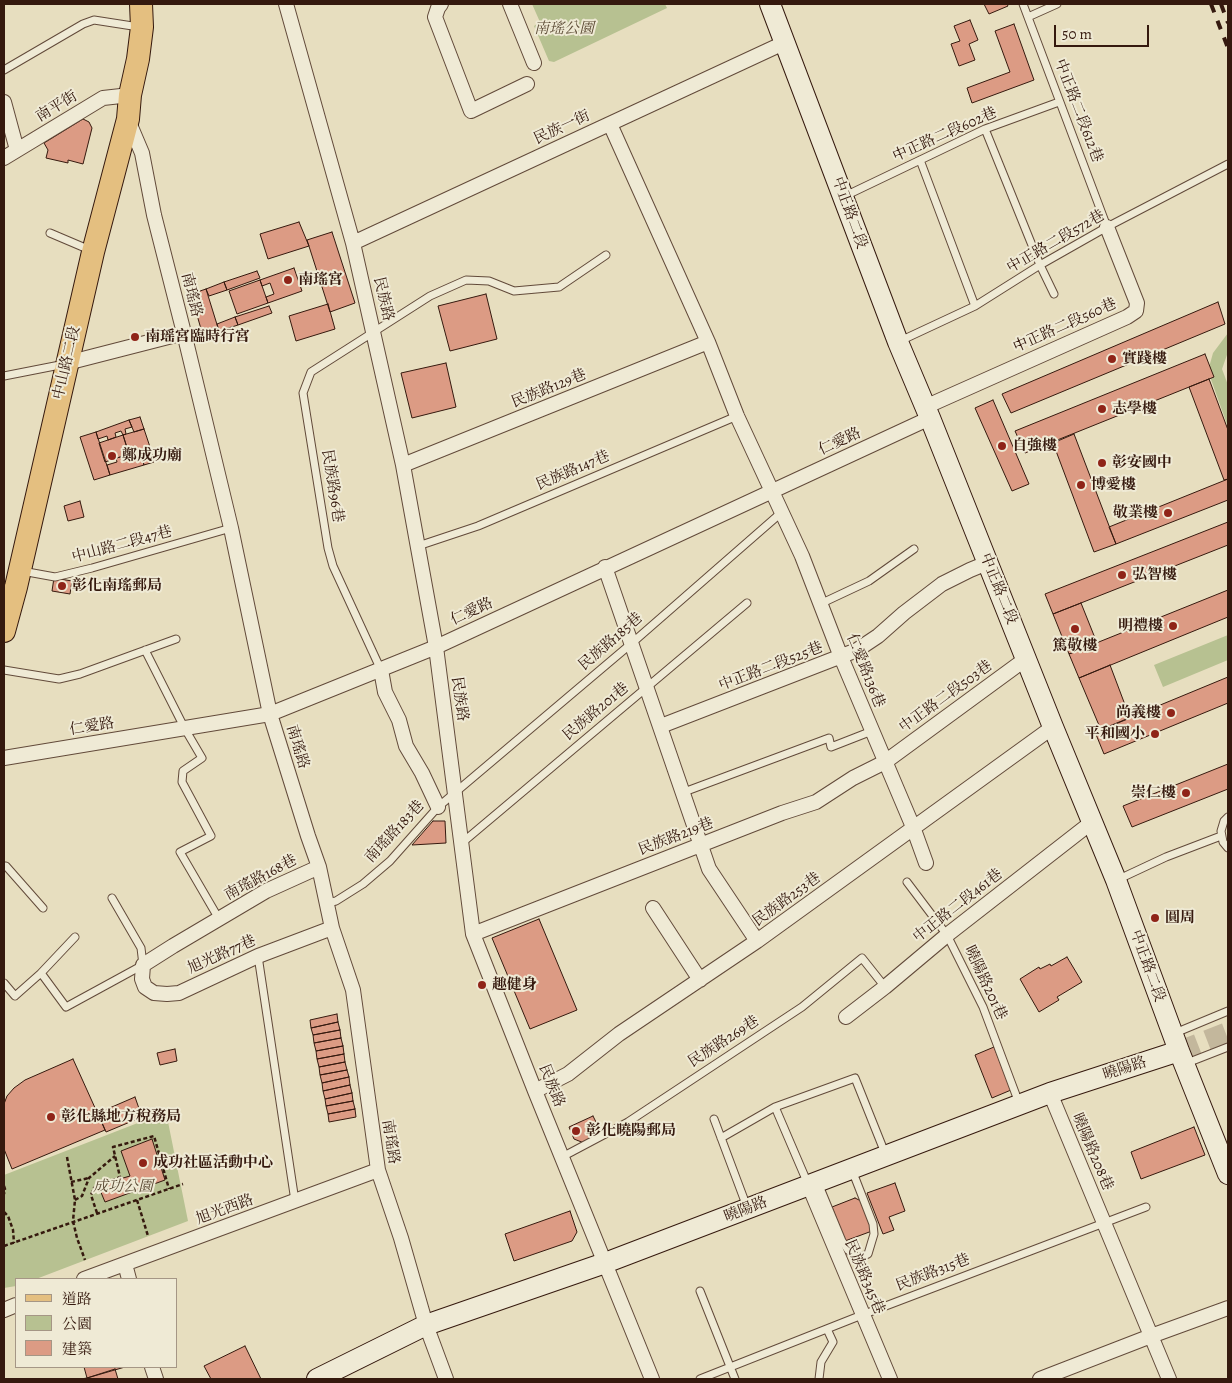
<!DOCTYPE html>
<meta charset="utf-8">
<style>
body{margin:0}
#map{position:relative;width:1232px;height:1383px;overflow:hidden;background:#e7debf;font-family:Alegreya,"Noto Serif TC",serif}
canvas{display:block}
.frame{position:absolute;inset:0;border:5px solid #35190e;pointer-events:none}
.legend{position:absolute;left:15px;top:1278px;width:162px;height:90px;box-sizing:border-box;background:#efead5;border:1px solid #a59685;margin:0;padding:6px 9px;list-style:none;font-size:15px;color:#35190e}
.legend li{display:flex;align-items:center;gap:10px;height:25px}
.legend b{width:25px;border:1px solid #a59685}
.scale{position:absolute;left:1054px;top:25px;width:95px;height:22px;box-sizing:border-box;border:2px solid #35190e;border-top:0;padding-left:6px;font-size:15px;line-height:18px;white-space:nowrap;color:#35190e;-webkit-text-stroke:4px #efead5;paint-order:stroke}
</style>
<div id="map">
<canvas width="1232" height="1383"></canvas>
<div class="frame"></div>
<ul class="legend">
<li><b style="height:6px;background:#e4bf80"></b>道路</li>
<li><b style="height:14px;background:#b7c191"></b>公園</li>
<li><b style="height:14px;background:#dc9b84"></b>建築</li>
</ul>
<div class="scale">50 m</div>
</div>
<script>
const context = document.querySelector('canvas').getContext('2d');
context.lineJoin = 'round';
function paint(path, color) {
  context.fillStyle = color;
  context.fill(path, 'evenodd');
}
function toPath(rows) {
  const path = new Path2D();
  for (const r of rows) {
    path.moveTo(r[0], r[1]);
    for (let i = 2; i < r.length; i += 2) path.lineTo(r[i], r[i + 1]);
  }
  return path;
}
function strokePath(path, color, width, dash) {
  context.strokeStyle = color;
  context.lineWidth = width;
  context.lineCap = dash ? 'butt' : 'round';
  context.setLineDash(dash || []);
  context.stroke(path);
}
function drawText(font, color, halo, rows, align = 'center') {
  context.font = font + ' Alegreya,"Noto Serif TC",serif';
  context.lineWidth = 4;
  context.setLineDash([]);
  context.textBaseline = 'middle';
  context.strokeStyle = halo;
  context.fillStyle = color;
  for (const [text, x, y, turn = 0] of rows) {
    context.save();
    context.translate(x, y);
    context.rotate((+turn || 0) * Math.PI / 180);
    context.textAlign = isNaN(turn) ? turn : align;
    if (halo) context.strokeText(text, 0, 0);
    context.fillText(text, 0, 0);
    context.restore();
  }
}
const green = toPath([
 [532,4,665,4,667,8,554,62,549,61,534,26,540,22],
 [1228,333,1228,352,1222,369,1228,385,1228,427,1208,371,1213,353],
 [1228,635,1228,660,1163,687,1154,665],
 [166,1112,188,1221,36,1279,16,1279,16,1286,4,1288,4,1175]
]);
const building = toPath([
 [984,4,1007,4,1008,6,989,14,984,4],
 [970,20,978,40,969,44,975,60,959,66,951,44,960,41,954,26,970,20],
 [1014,24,1034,80,972,103,967,88,1010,72,995,31,1014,24],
 [83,119,89,122,92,128,83,164,68,160,68,163,46,158,48,150,44,143,83,119],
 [299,222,309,246,268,259,260,234,299,222],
 [332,232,355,303,330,312,307,240,332,232],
 [294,268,302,291,268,303,266,297,274,294,270,283,262,286,260,280,294,268],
 [257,271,260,278,227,290,224,282,257,271],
 [260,280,268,303,237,314,229,291,260,280],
 [224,282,227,290,209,296,206,289,224,282],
 [206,289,219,331,203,336,191,294,206,289],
 [486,294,497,339,450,351,438,306,486,294],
 [1218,302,1225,324,1011,413,1002,394,1218,302],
 [328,304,335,329,296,341,289,316,328,304],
 [269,306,272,313,238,325,235,317,269,306],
 [235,317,238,325,219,331,217,324,235,317],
 [1205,354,1214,377,1025,453,1015,431,1205,354],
 [446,363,456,407,412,418,401,373,446,363],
 [1209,379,1228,430,1228,479,1224,480,1189,387,1209,379],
 [993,400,1029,484,1012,491,975,408,993,400],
 [140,417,144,429,134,432,129,420,140,417],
 [129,420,132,427,125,429,126,434,123,435,121,431,115,433,116,437,108,440,107,436,98,439,96,432,129,420],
 [144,429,150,447,129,454,123,435,144,429],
 [96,432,110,475,94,480,80,437,96,432],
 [1074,434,1116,544,1094,552,1053,443,1074,434],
 [123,435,129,454,105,462,99,443,123,435],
 [150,447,154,462,144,465,140,450,150,447],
 [134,452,136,456,141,455,144,465,110,475,107,465,117,462,116,458,121,457,122,460,130,458,129,454,134,452],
 [1228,479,1228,500,1116,544,1109,527,1228,479],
 [80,501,84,517,68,521,64,506,80,501],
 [1228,522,1228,545,1053,614,1045,594,1228,522],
 [54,578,72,581,70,594,52,591,54,578],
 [1228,590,1228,617,1079,678,1069,654,1228,590],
 [1081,603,1097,643,1069,654,1053,614,1081,603],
 [1110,665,1130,718,1101,730,1079,678,1110,665],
 [1228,677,1228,703,1104,754,1095,732,1228,677],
 [1228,764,1228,789,1132,827,1123,806,1228,764],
 [433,821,445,821,446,843,412,845,433,821],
 [539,919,577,1010,530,1029,492,938,539,919],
 [1067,957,1082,982,1057,997,1059,1000,1039,1012,1020,979,1039,967,1040,969,1050,964,1051,966,1067,957],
 [337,1014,338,1022,311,1028,310,1020,337,1014],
 [338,1022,340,1030,313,1035,311,1028,338,1022],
 [340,1030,341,1038,314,1043,313,1035,340,1030],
 [341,1038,343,1046,316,1051,314,1043,341,1038],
 [343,1046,344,1054,317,1059,316,1051,343,1046],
 [994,1047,1011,1090,992,1098,975,1055,994,1047],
 [175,1049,177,1061,160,1065,157,1053,175,1049],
 [344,1054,345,1062,319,1067,317,1059,344,1054],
 [73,1059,105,1130,12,1169,4,1149,4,1104,7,1096,14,1088,25,1080,73,1059],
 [345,1062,347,1070,320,1075,319,1067,345,1062],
 [347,1070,349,1077,322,1083,320,1075,347,1070],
 [349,1077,350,1085,323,1091,322,1083,349,1077],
 [350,1085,352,1093,325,1099,323,1091,350,1085],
 [352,1093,353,1101,326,1106,325,1099,352,1093],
 [135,1097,142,1117,106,1132,98,1113,135,1097],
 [353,1101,355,1109,328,1114,326,1106,353,1101],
 [355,1109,356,1117,329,1122,328,1114,355,1109],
 [593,1116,602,1134,584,1143,574,1139,569,1127,593,1116],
 [1194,1127,1205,1155,1141,1179,1131,1152,1194,1127],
 [152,1139,165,1180,105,1202,100,1190,107,1186,106,1183,130,1176,121,1151,152,1139],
 [895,1183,905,1211,889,1217,894,1230,883,1234,867,1193,895,1183],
 [855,1198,861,1201,872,1231,845,1241,832,1207,855,1198],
 [570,1211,577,1232,572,1241,514,1261,505,1234,570,1211],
 [245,1346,261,1379,211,1379,204,1366,245,1346],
 [84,1367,125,1367,87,1378,84,1367],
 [115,1369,118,1379,81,1379,87,1378,115,1369]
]);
const secondaryTunnel = toPath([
 [1179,1051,1228,1032]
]);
const path = toPath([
 [67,1157,75,1200,73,1221,77,1238,85,1260],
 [71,1182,89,1178],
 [4,1186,5,1189,4,1194],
 [75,1200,82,1196,89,1178,115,1156],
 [137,1200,148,1236],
 [4,1212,8,1216,13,1230,14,1243],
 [97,1213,91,1195,94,1188,120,1177,113,1147,154,1136,169,1189],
 [4,1246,183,1184]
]);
const lane = toPath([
 [1023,4,1107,227],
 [1028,17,1057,4],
 [4,70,83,24,94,20,139,27],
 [985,129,1040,265,1054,294],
 [920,160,975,306],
 [845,196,985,129,1059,102],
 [50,233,90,250],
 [900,341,975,306,1040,265,1107,227,1228,164],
 [4,376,65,364],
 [418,546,478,526,737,416],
 [22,571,55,577,92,568,231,528],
 [820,604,869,581,914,549],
 [145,650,185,729,202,758,183,771,182,782,211,836,180,852,219,919],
 [4,670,59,679,80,674,176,639],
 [381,670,333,566,328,548,303,393,311,372,430,296,466,280,489,281,514,291,559,287,606,255],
 [684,792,829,738,831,747,872,731],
 [1228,817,1224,821,1221,831,1223,842,1228,848],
 [463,842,747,603],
 [4,866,6,866,43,908],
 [1119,879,1166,857,1221,836],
 [907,882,947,935,983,1007,1019,1103],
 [327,903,336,901,363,884,390,861,438,807,632,643,782,512],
 [75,937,41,973,66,1007,143,965,141,948,112,898],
 [258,956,295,1201],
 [4,983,15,996,41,973],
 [1175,1033,1228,1011],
 [1187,1063,1228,1047],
 [775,1107,808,1184],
 [714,1119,747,1207],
 [721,1138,775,1107,855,1078,885,1153],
 [562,1157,628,1122,802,1007,862,958,885,987],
 [818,1183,842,1241,848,1250,858,1258,868,1254,874,1234,873,1224,852,1170],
 [700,1291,735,1379],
 [700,1379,862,1315,1146,1207],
 [819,1379,821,1362,833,1342,827,1329]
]);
const street = toPath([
 [286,4,353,243,403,465,436,647,473,934,535,1091,652,1379],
 [441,4,438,8,435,17,471,111,527,84],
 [510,4,534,63],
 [4,102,17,150],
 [128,120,142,153,154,215,184,333,231,528,270,714,308,836,319,867,332,928,353,990,378,1170,401,1238,426,1325,446,1379],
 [610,124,708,342,737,416,802,556,841,657,913,827,926,863],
 [4,158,103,98,130,95],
 [353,243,786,42],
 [67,363,184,333],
 [925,407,1127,317,1136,311,1137,303,1107,227],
 [403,465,708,342],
 [605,567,709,869,757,941],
 [381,670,385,692,399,720,406,746,422,773,438,807],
 [661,726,857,650,878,636,904,613,942,584,970,570,987,563],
 [4,758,270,714,436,647,930,418],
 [319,867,266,891,173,946,143,965,142,979,145,987,154,993,167,994,179,993,258,956,332,928],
 [653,908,700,980],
 [473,934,782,813,816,802,853,778,885,762,1027,658],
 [846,1017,885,987,947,935,1092,822],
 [535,1091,568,1074,619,1034,757,941,1053,727],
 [1050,1093,1169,1379],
 [809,1186,890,1379],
 [125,1264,129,1279],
 [84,1279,378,1170],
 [4,1310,16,1305],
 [152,1367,156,1379],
 [1040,1379,1151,1336,1228,1308]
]);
const secondary = toPath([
 [770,4,898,342,930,418,1053,727,1116,880,1179,1051,1228,1174],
 [317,1379,426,1325,605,1263,1050,1093,1179,1051]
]);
const primary = toPath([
 [4,631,16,587,93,252,128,119,130,95,138,59,142,27,141,4]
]);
const rail = toPath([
 [1211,4,1228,48],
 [1221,4,1228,23]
]);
const markers = [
 [288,280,5,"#8f2418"],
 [135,337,5,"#8f2418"],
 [1112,359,5,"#8f2418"],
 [1102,409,5,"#8f2418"],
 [1002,446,5,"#8f2418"],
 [112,456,5,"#8f2418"],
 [1102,463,5,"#8f2418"],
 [1081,485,5,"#8f2418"],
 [1168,513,5,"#8f2418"],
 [1122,575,5,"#8f2418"],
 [62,586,5,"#8f2418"],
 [1173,626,5,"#8f2418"],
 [1075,629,5,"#8f2418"],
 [1171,713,5,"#8f2418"],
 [1155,734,5,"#8f2418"],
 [1186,793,5,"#8f2418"],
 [1155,918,5,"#8f2418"],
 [482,985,5,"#8f2418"],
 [51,1117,5,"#8f2418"],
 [576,1131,5,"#8f2418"],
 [143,1163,5,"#8f2418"]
];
const parkNames = [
 ["南瑤公園",564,29],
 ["成功公園",123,1187]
];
const streetNames = [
 ["南平街",57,107,-31],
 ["中正路二段612巷",1078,111,69],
 ["民族一街",562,128,-25],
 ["中正路二段602巷",945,135,-24],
 ["中正路二段",849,213,70],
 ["中正路二段572巷",1056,242,-30],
 ["南瑤路",191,295,76],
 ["民族路",383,299,77],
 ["中正路二段560巷",1065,326,-24],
 ["中山路二段",67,363,-77],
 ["民族路129巷",549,389,-22],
 ["仁愛路",840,442,-25],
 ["民族路147巷",573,471,-23],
 ["民族路96巷",332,486,81],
 ["中山路二段47巷",122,545,-15],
 ["中正路二段",998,589,68],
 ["仁愛路",472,612,-25],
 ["民族路185巷",611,642,-41],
 ["中正路二段525巷",771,667,-21],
 ["仁愛路136巷",865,671,68],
 ["中正路二段503巷",946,697,-36],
 ["民族路",459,699,82],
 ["民族路201巷",596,712,-40],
 ["仁愛路",92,727,-9],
 ["南瑤路",297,747,73],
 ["南瑤路183巷",395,832,-47],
 ["民族路219巷",676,837,-21],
 ["南瑤路168巷",261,878,-28],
 ["民族路253巷",787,900,-36],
 ["中正路二段461巷",958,906,-38],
 ["旭光路77巷",222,955,-24],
 ["中正路二段",1147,966,70],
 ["曉陽路201巷",985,983,65],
 ["民族路269巷",724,1042,-33],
 ["曉陽路",1125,1069,-18],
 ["民族路",551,1086,68],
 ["南瑤路",390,1142,81],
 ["曉陽路208巷",1092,1152,67],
 ["旭光西路",225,1210,-20],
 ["曉陽路",746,1210,-21],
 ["民族路315巷",933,1273,-21],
 ["民族路345巷",864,1277,67]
];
const poiNames = [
 ["南瑤宮",298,280],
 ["南瑶宮臨時行宮",145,337],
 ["實踐樓",1122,359],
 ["志學樓",1112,409],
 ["自強樓",1012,446],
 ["鄭成功廟",122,456],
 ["彰安國中",1112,463],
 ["博愛樓",1091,485],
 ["敬業樓",1158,513,"right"],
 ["弘智樓",1132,575],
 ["彰化南瑤郵局",72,586],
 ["明禮樓",1163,626,"right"],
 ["篤敬樓",1075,646,"center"],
 ["尚義樓",1161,713,"right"],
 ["平和國小",1145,734,"right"],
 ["崇仁樓",1176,793,"right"],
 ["圓周",1165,918],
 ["趣健身",492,985],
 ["彰化縣地方稅務局",61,1117],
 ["彰化曉陽郵局",586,1131],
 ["成功社區活動中心",153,1163]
];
paint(green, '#b7c191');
paint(building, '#dc9b84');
strokePath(building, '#35190e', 1);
strokePath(secondaryTunnel, '#c3b79c', 20, [20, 10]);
strokePath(lane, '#624a3a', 9);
strokePath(street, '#624a3a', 16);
strokePath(secondary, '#35190e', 22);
strokePath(primary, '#35190e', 24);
strokePath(path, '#35190e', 2.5, [4, 2.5]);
strokePath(lane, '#efead5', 7);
strokePath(street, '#efead5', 14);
strokePath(secondary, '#efead5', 20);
strokePath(primary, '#e4bf80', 22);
strokePath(rail, '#35190e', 4, [9, 9]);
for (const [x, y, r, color] of markers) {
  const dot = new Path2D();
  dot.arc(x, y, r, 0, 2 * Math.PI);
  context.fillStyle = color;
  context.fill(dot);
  strokePath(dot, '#efead5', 2);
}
drawText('italic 15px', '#5c4b35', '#efead5', parkNames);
drawText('15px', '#35190e', '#efead5', streetNames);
drawText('bold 15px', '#35190e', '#efead5', poiNames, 'left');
</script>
